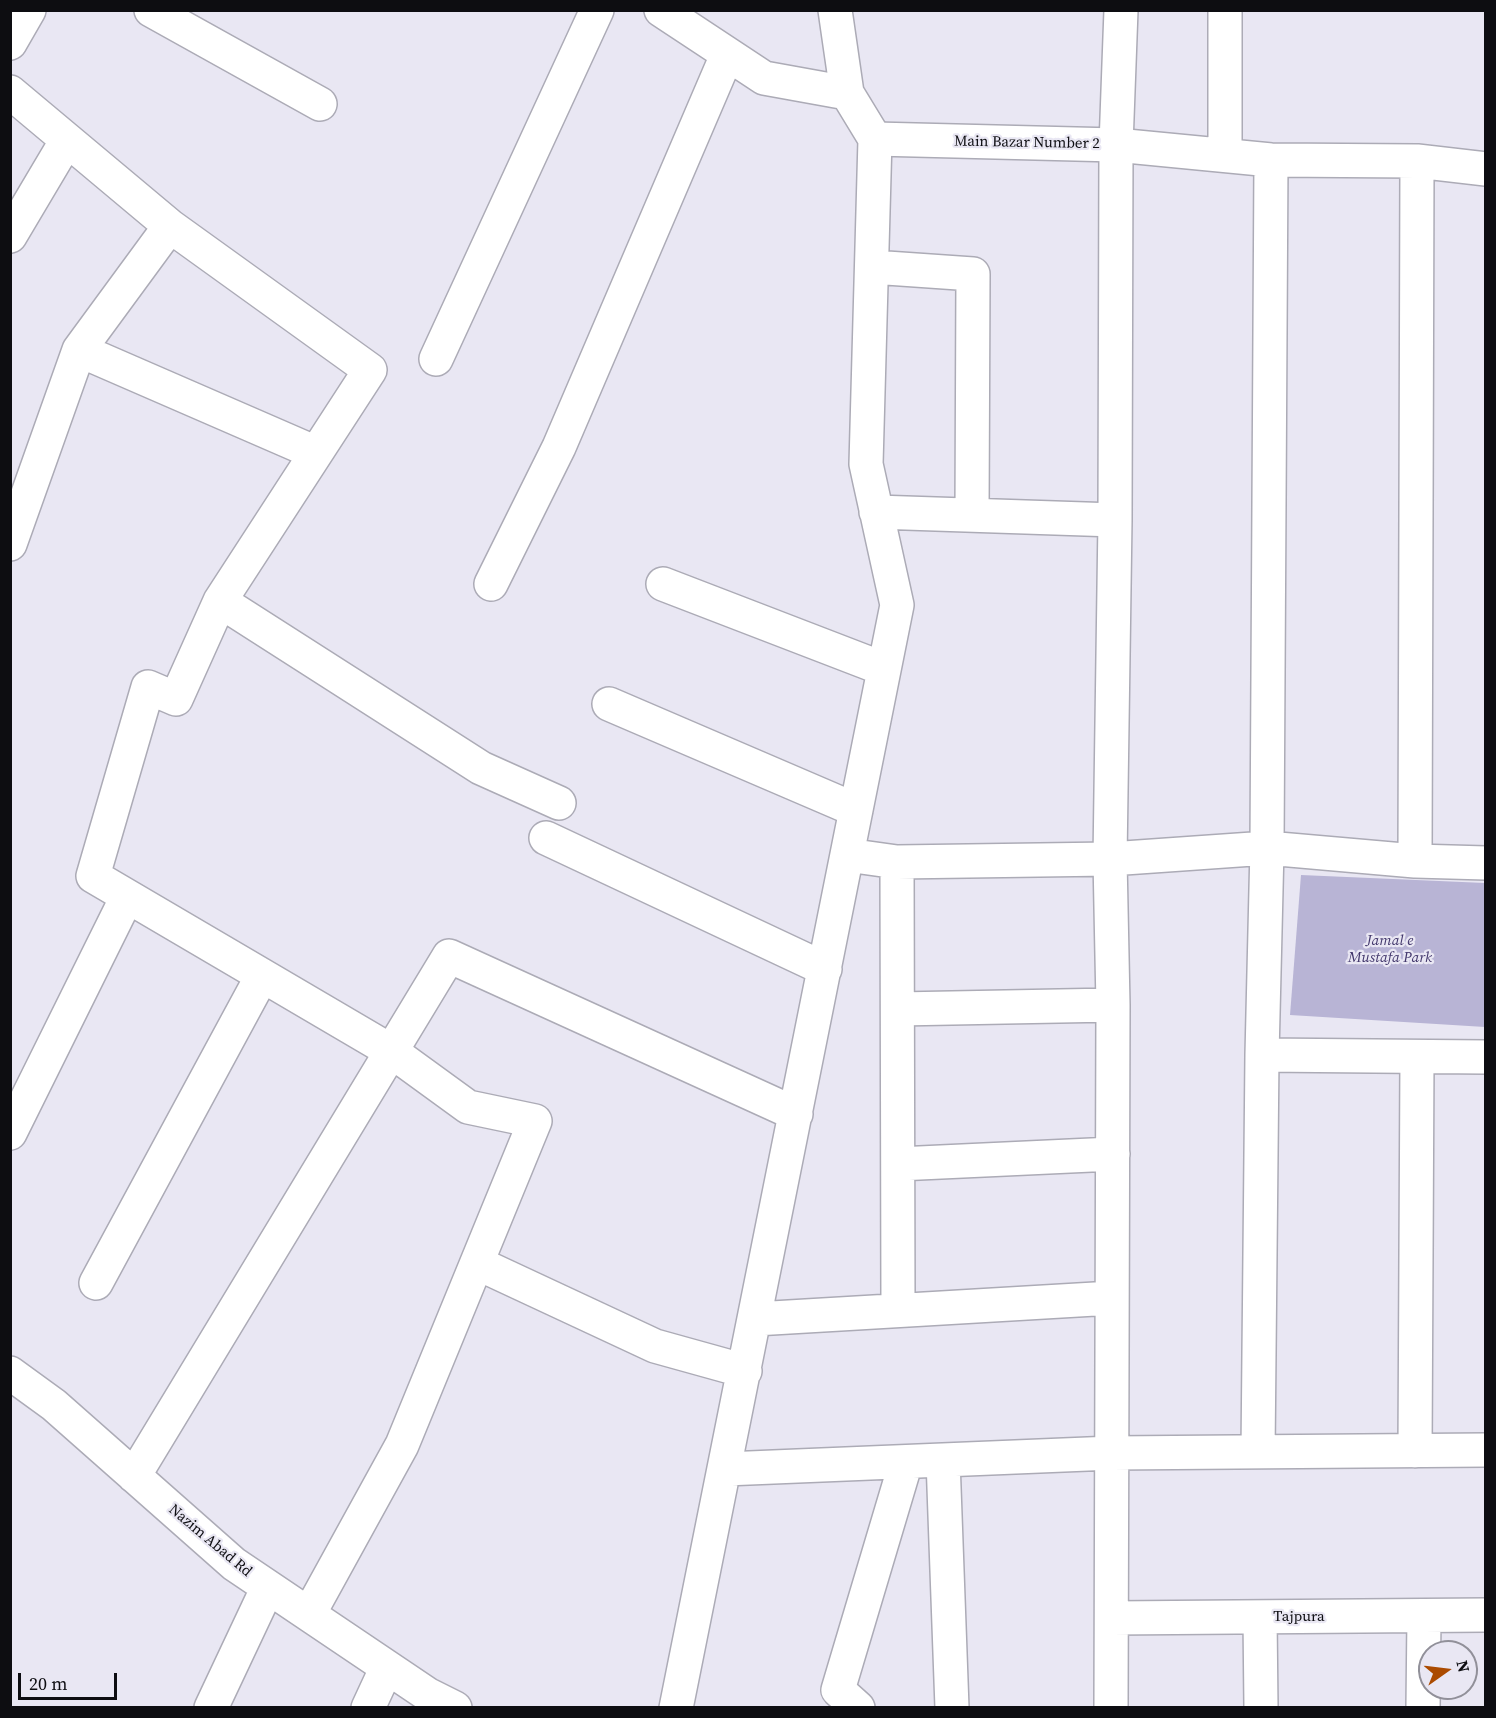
<!DOCTYPE html>
<style>
body{margin:0}
#map{position:relative;width:1496px;height:1718px;overflow:hidden;background:#e9e7f3;font-family:"Source Serif 4",serif}
canvas{display:block}
.frame{position:absolute;inset:0;border:12px solid #0d0d11;pointer-events:none}
.north{position:absolute;left:1418px;top:1640px;width:60px;height:60px;box-sizing:border-box;background:#e9e7f3;border:2px solid #919099;border-radius:50%;rotate:76deg;font-size:16px;font-weight:700;line-height:24px;text-align:center;color:#0d0d11}
.north::after{content:'';display:block;margin:auto;width:21px;height:27px;background:#ab4b00;clip-path:polygon(50% 0,100% 100%,50% 72%,0 100%)}
.scale{position:absolute;left:18px;top:1673px;width:99px;height:27px;box-sizing:border-box;border:3px solid #0d0d11;border-top:0;padding-left:8px;font-size:18px;line-height:21px;white-space:nowrap;color:#0d0d11;-webkit-text-stroke:4px #e9e7f3;paint-order:stroke}
</style>
<div id="map">
<canvas width="1496" height="1718"></canvas>
<div class="frame"></div>
<div class="north">N</div>
<div class="scale">20 m</div>
</div>
<script>
const context = document.querySelector('canvas').getContext('2d');
context.lineJoin = 'round';
function paint(path, color) {
  context.fillStyle = color;
  context.fill(path, 'evenodd');
}
function toPath(rows) {
  const path = new Path2D();
  for (const r of rows) {
    path.moveTo(r[0], r[1]);
    for (let i = 2; i < r.length; i += 2) path.lineTo(r[i], r[i + 1]);
  }
  return path;
}
function strokePath(path, color, width, dash) {
  context.strokeStyle = color;
  context.lineWidth = width;
  context.lineCap = dash ? 'butt' : 'round';
  context.setLineDash(dash || []);
  context.stroke(path);
}
function drawText(font, color, halo, rows, align = 'center') {
  context.font = font + ' "Source Serif 4",serif';
  context.lineWidth = 4.5;
  context.setLineDash([]);
  context.textBaseline = 'middle';
  context.strokeStyle = halo;
  context.fillStyle = color;
  for (const [text, x, y, turn = 0] of rows) {
    context.save();
    context.translate(x, y);
    context.rotate((+turn || 0) * Math.PI / 180);
    context.textAlign = isNaN(turn) ? turn : align;
    if (halo) context.strokeText(text, 0, 0);
    context.fillText(text, 0, 0);
    context.restore();
  }
}
const green = toPath([
 [1301,875,1485,883,1485,1027,1290,1015]
]);
const street = toPath([
 [151,10,320,104],
 [661,10,764,78,847,93],
 [1225,10,1225,155],
 [10,43,29,10],
 [10,92,170,226],
 [10,236,67,140],
 [872,267,973,274,972,515],
 [79,350,316,453],
 [436,359,597,10],
 [876,512,1115,520],
 [10,544,79,350,170,226,370,370,220,601,176,699,148,687,93,876,391,1051,468,1107,535,1121,402,1445,309,1614],
 [491,584,559,447,727,55],
 [663,584,884,669],
 [220,601,481,768,559,803],
 [609,704,856,810],
 [546,838,825,969],
 [847,855,897,862,1110,859,1267,848,1415,861,1486,863],
 [1415,861,1417,161],
 [897,862,898,1310],
 [898,1009,1113,1005],
 [1262,1055,1486,1057],
 [10,1133,127,897],
 [898,1164,1113,1154],
 [477,1263,655,1346,745,1371],
 [96,1283,262,976],
 [755,1319,1112,1298],
 [10,1373,54,1405,234,1564,427,1694,455,1708],
 [1415,1451,1417,1057],
 [1258,1452,1262,1055,1267,848,1271,160],
 [943,1460,952,1708],
 [725,1469,1112,1453,1486,1450],
 [134,1476,449,956,796,1114],
 [1260,1617,1261,1708],
 [1112,1618,1486,1615],
 [211,1708,268,1587],
 [368,1708,387,1667],
 [676,1708,897,605,866,464,875,139,847,93,835,10],
 [858,1708,838,1690,906,1462],
 [1111,1708,1113,1005,1110,859,1115,520,1116,145,1271,160,1417,161,1486,169],
 [1423,1708,1424,1616]
]);
const secondary = toPath([
 [875,139,1116,145,1121,10]
]);
const streetNames = [
 ["Main Bazar Number 2",1027,143,1],
 ["Nazim Abad Rd",210,1541,40],
 ["Tajpura",1299,1617]
];
const parkNames = [
 ["Jamal e",1390,941],
 ["Mustafa Park",1390,958]
];
paint(green, '#b8b4d5');
strokePath(street, '#acabb6', 36);
strokePath(secondary, '#acabb6', 36);
strokePath(street, '#fff', 33);
strokePath(secondary, '#fff', 33);
drawText('15px', '#0d0d11', '#e9e7f3', streetNames);
drawText('italic 15px', '#42376c', '#e9e7f3', parkNames);
</script>
